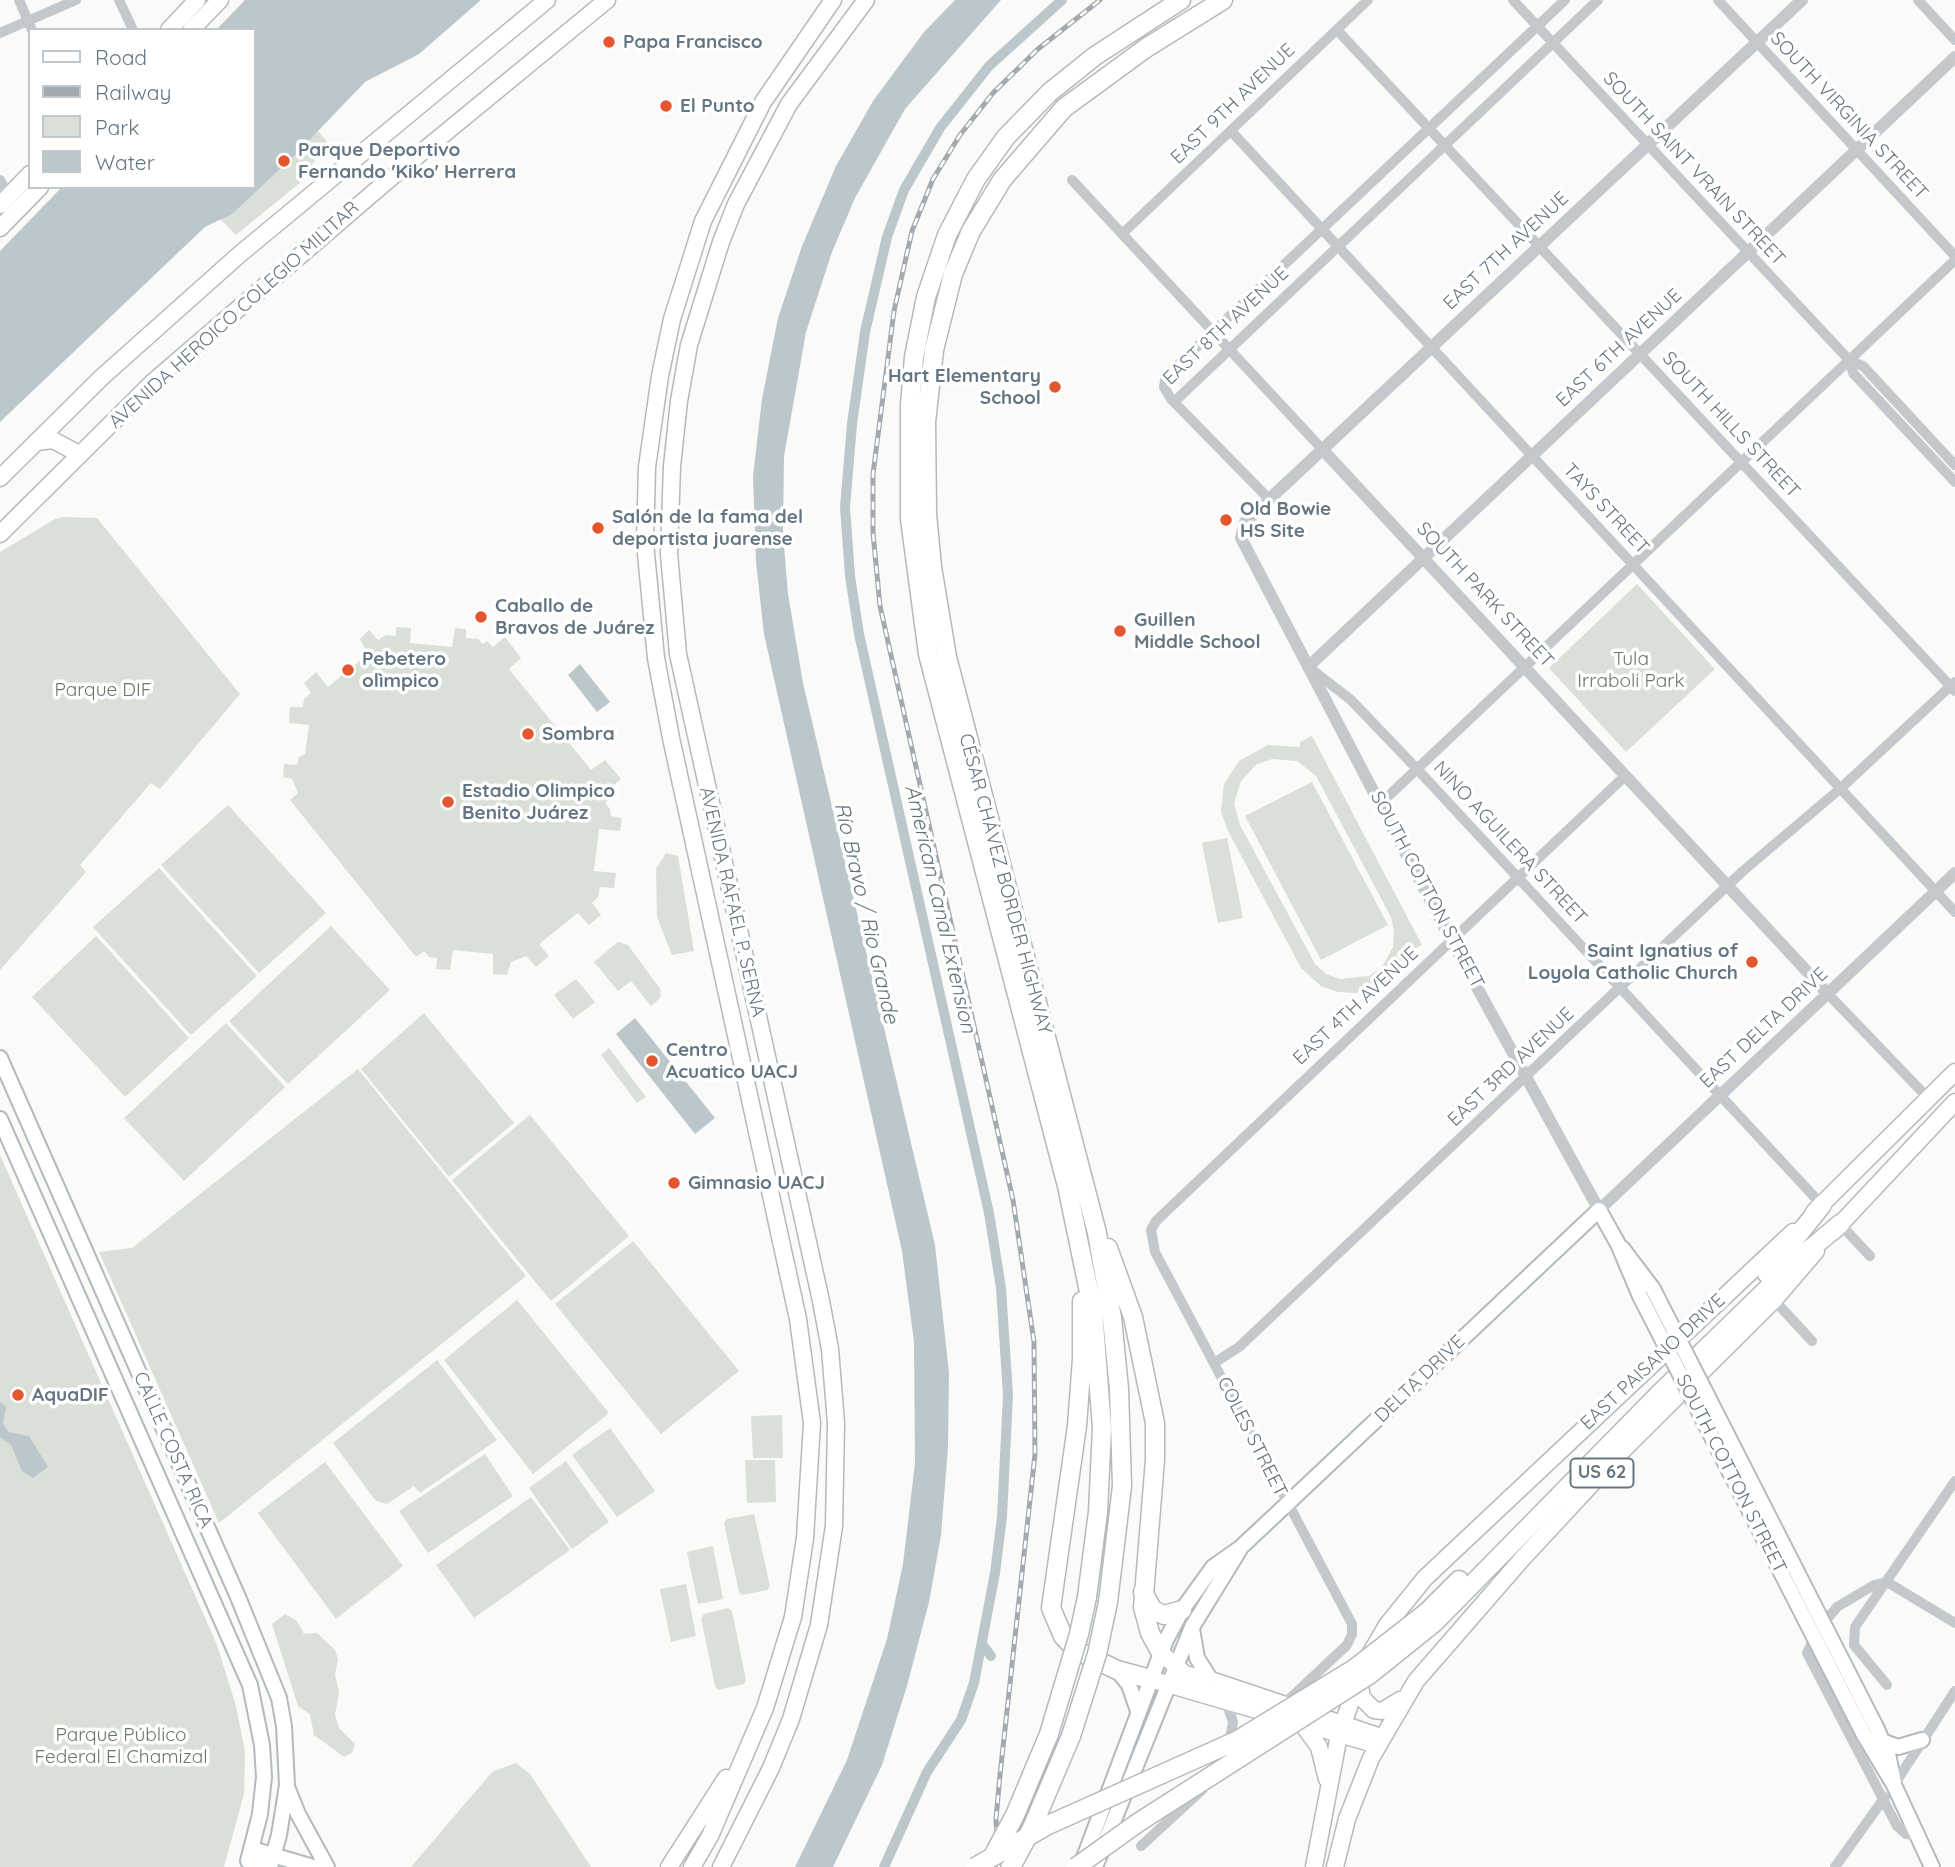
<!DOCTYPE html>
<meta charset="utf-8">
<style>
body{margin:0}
#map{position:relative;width:1955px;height:1867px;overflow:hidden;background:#fafaf8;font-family:Quicksand,sans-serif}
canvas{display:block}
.legend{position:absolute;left:28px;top:28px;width:228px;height:161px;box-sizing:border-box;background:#fff;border:2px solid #c1c8cd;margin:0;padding:9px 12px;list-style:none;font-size:21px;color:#657683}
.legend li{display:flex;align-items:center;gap:14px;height:35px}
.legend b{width:35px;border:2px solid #c1c8cd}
</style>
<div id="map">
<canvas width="1955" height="1867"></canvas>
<ul class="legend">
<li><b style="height:9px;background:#fff"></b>Road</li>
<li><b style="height:9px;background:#a2aab0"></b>Railway</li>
<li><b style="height:19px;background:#dadfd7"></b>Park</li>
<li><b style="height:19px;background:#bbc7cb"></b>Water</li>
</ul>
</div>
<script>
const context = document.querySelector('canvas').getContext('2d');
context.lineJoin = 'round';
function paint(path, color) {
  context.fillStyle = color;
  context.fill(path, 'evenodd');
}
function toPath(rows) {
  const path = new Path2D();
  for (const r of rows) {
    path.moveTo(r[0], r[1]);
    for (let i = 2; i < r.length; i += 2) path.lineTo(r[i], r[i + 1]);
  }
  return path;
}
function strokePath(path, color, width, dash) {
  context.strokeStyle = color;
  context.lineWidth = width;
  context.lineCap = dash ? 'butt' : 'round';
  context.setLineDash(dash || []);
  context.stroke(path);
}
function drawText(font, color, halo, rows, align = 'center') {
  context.font = font + ' Quicksand,sans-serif';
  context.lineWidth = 7;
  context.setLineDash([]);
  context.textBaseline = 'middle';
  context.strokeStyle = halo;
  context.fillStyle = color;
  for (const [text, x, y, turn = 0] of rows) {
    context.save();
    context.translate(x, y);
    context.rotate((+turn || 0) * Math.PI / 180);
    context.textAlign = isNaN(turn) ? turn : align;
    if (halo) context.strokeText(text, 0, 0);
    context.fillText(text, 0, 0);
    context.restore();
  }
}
const green = toPath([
 [254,63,327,141,302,181,236,235,189,187,254,187],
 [64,517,97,518,240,694,160,789,151,783,80,865,86,872,0,970,0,552,55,519],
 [1637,584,1715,669,1626,752,1549,668],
 [396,627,411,628,410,643,452,647,455,628,466,629,466,638,478,639,483,644,487,641,493,647,505,637,521,658,509,669,591,770,605,760,621,779,608,790,613,796,605,803,610,809,611,816,622,818,620,831,599,829,594,871,616,873,614,888,600,887,598,897,592,903,601,915,589,925,578,913,539,944,549,956,536,967,526,956,511,962,507,975,493,974,493,954,453,950,450,970,436,969,437,958,429,957,424,951,416,957,290,800,298,793,292,779,283,777,284,764,297,765,299,757,305,754,309,725,289,723,290,707,303,707,304,699,311,693,304,683,316,672,328,687,368,654,360,639,369,630,378,640,386,635,396,636],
 [1312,736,1422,945,1410,951,1407,947,1401,964,1382,983,1356,993,1338,992,1321,986,1301,968,1227,829,1221,811,1224,784,1239,761,1268,745,1300,747,1300,742],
 [1272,759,1297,761,1316,776,1391,917,1394,932,1393,947,1382,967,1369,976,1340,979,1326,974,1315,964,1240,825,1234,803,1241,781,1257,764],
 [1312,782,1388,925,1321,960,1245,816],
 [228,805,326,913,259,973,161,865],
 [1227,838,1243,918,1218,923,1202,843],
 [666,853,678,856,694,951,672,955,657,917,656,869],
 [159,868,257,976,191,1035,93,927],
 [331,926,390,990,288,1084,229,1021],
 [96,936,189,1038,125,1097,32,997],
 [618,942,628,945,661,990,660,998,651,1006,631,981,618,991,594,962],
 [576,979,595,1002,573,1019,554,995],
 [424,1013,514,1123,449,1177,361,1069],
 [226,1023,285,1087,184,1181,124,1118],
 [609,1048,646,1097,637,1103,601,1055],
 [358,1069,526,1276,219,1523,99,1252,132,1248],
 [530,1115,629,1236,551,1301,452,1180],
 [0,1155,217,1645,236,1706,245,1752,244,1794,224,1867,0,1867],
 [633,1241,739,1371,661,1434,555,1304],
 [517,1300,609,1413,533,1474,444,1360],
 [437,1360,497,1440,420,1493,414,1486,387,1504,376,1501,333,1443],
 [782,1415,783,1458,753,1458,751,1416],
 [610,1428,655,1491,617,1517,572,1455],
 [485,1454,513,1496,428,1553,399,1511],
 [745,1460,775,1460,776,1502,747,1503],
 [566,1461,609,1522,572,1549,529,1488],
 [325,1462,403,1566,336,1619,258,1513],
 [531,1497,570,1550,474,1618,436,1565],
 [754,1514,770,1586,767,1590,742,1595,739,1592,724,1523,727,1519],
 [713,1546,723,1599,698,1604,687,1552],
 [686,1584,696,1636,671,1642,660,1589],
 [728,1608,732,1611,746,1680,744,1684,718,1690,715,1686,701,1618,704,1614],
 [285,1614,297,1621,304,1634,317,1633,335,1650,338,1659,335,1675,339,1692,335,1715,339,1728,355,1744,352,1753,344,1757,314,1735,310,1714,298,1706,272,1624],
 [516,1763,530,1774,591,1867,411,1867,492,1772]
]);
const water = toPath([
 [245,0,481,0,419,54,365,82,296,154,232,214,205,227,0,422,0,251,62,187,254,187,254,30,216,30],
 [955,0,1001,0,905,109,855,198,832,252,806,332,784,456,783,534,788,594,803,683,935,1245,949,1373,948,1447,941,1535,929,1602,907,1686,882,1765,833,1867,795,1867,847,1760,887,1639,903,1564,915,1463,914,1342,902,1251,764,634,756,562,753,476,762,399,778,318,802,246,836,166,873,101,924,32],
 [580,664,610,702,597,712,568,675],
 [635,1018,715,1118,695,1134,616,1034],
 [0,1402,6,1407,3,1423,8,1432,29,1436,48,1467,33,1478,22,1471,11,1445,0,1437]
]);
const canal = toPath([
 [982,1644,991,1656],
 [884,1867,927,1772,961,1720,974,1683,995,1573,1002,1517,1008,1395,1001,1288,989,1213,859,634,850,576,845,507,852,424,865,332,887,237,904,190,940,128,989,66,1062,0]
]);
const minor = toPath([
 [19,0,32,30],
 [119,0,133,30],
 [1513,0,1850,361,1863,366,1955,465],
 [1718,0,1955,256],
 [1918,0,1955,40],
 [1337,30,1955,691],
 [0,33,76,0],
 [1231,131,1955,912],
 [0,180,9,196],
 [1072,180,1322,449],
 [1122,234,1368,0],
 [1850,361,1853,373,1955,482],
 [1174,402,1598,0],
 [1269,499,1171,399,1164,387,1166,376,1565,0],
 [1311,669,1351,700,1418,770,1822,1205],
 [1381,803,1955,260],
 [1828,994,1928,1098],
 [1840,1224,1870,1256],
 [1774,1300,1812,1341],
 [1214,1363,1239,1347,1743,871,1841,788,1955,682],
 [1887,1685,1854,1645,1855,1627,1955,1481],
 [1226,1702,1233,1722,1229,1745],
 [1283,1705,1347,1645,1352,1634,1352,1624,1155,1252,1151,1230,1156,1221,1625,776],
 [1894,1785,1955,1691],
 [1916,1835,1906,1834,1897,1826,1807,1653,1818,1630,1837,1607,1874,1585,1887,1582,1955,1623],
 [1141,1846,1202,1790],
 [1835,1867,1885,1797]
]);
const tertiary = toPath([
 [1802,0,1245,522,1241,538,1451,940,1599,1210,1955,873],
 [1322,449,1828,994],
 [1308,667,1955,57]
]);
const secondary = toPath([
 [0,1058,238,1597,279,1698,284,1726,287,1785,279,1835,270,1867],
 [0,1119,250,1685,262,1745,264,1777,260,1814,248,1861,264,1867],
 [1622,1248,1653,1289],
 [1192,1629,1197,1658,1211,1680],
 [1117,1670,1129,1685,1138,1711],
 [1876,1727,1888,1754,1894,1783],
 [1864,1735,1894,1785,1932,1867],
 [1882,1741,1898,1747,1922,1740],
 [287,1787,298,1814,327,1867],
 [252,1849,313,1867],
 [1082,1863,1166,1640,1182,1610,1213,1567,1240,1548,1287,1504,1599,1210,1618,1244,1640,1296],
 [1095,1867,1192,1627,1240,1549]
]);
const primary = toPath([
 [169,30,197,0],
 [191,30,220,0],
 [0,205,30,174],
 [0,228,40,187],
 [36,442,53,440,79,454],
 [0,478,102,377,240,254,547,0],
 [0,534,153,382,394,175,607,0],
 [1814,1212,1955,1072],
 [1833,1232,1955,1102],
 [1161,1653,1185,1674,1211,1680,1381,1737],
 [1369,1656,1387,1625,1425,1578,1793,1232],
 [1150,1679,1377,1745],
 [1359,1680,1362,1698,1374,1710,1382,1711,1400,1700],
 [1303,1725,1319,1747,1327,1779],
 [1314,1867,1339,1735,1360,1676],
 [1335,1867,1347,1819,1371,1758,1416,1681,1522,1559,1625,1448,1774,1300,1816,1251]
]);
const trunk = toPath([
 [669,1867,726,1778],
 [692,1867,710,1836,765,1708,793,1617,805,1538,812,1423,798,1319,671,738,656,658,645,543,647,467,660,376,672,319,703,221,763,102,833,0],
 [721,1867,771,1768,791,1719,819,1625,834,1526,836,1423,830,1349,821,1301,678,654,669,554,672,466,679,401,689,345,721,242,736,204,789,104,866,0]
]);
const motorway = toPath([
 [1108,1248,1133,1317,1155,1423,1155,1460,1143,1607,1150,1633,1161,1653],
 [1767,1274,1822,1205],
 [1082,1301,1082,1359,1077,1426,1051,1608,1063,1636,1076,1650,1117,1670,1150,1679],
 [1143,1592,1153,1610,1164,1615,1182,1610],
 [1087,1597,1098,1512,1102,1428,1093,1311,1067,1186,928,654,910,519,910,405,914,357,926,297,947,235,976,179,1006,137,1050,92,1095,56,1181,0],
 [1108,1602,1122,1486,1119,1389,1112,1318,1097,1233,947,657,932,567,927,514,926,422,934,350,953,274,971,231,1002,180,1064,108,1146,48,1223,0],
 [1427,1612,1459,1580],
 [1435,1622,1658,1395,1795,1262,1840,1224]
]);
const rail = toPath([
 [999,1867,996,1819,1000,1775,1035,1454,1034,1342,1013,1200,880,606,873,533,873,474,894,311,912,231,933,179,960,135,993,93,1038,49,1100,0]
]);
const secondaryBridge = toPath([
 [1653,1289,1876,1727],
 [1640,1296,1864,1735]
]);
const motorwayBridge = toPath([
 [993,1856,1015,1815,1049,1734,1079,1634,1087,1597],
 [975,1867,1048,1825,1238,1740,1354,1669,1427,1612],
 [1011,1867,1032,1828,1071,1736,1097,1654,1108,1602],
 [1076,1867,1139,1822,1369,1675,1435,1622]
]);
const markers = [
 [609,42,7,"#e4572e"],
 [666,106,7,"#e4572e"],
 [284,161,7,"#e4572e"],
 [1055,387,7,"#e4572e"],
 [1226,520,7,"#e4572e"],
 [598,528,7,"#e4572e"],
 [481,617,7,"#e4572e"],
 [1120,631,7,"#e4572e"],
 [348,670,7,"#e4572e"],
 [528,734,7,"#e4572e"],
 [448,802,7,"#e4572e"],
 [1752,962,7,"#e4572e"],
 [652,1061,7,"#e4572e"],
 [674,1183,7,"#e4572e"],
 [18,1395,7,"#e4572e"]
];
const shields = [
 [1602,1473,63]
];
const shieldNames = [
 ["US 62",1602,1473]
];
const poiNames = [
 ["Papa Francisco",623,42],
 ["El Punto",680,106],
 ["Parque Deportivo",298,150],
 ["Fernando 'Kiko' Herrera",298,172],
 ["Hart Elementary",1041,376,"right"],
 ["School",1041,398,"right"],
 ["Old Bowie",1240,509],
 ["HS Site",1240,531],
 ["Salón de la fama del",612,517],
 ["deportista juarense",612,539],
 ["Caballo de",495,606],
 ["Bravos de Juárez",495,628],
 ["Guillen",1134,620],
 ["Middle School",1134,642],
 ["Pebetero",362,659],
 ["olìmpico",362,681],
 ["Sombra",542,734],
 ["Estadio Olimpico",462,791],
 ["Benito Juárez",462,813],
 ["Saint Ignatius of",1738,951,"right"],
 ["Loyola Catholic Church",1738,973,"right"],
 ["Centro",666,1050],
 ["Acuatico UACJ",666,1072],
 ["Gimnasio UACJ",688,1183],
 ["AquaDIF",32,1395]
];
const streetNames = [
 ["EAST 9TH AVENUE",1233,104,-44],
 ["SOUTH VIRGINIA STREET",1849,116,47],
 ["SOUTH SAINT VRAIN STREET",1694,169,47],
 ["EAST 7TH AVENUE",1506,251,-43],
 ["AVENIDA HEROICO COLEGIO MILITAR",234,315,-42],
 ["EAST 8TH AVENUE",1226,326,-43],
 ["EAST 6TH AVENUE",1619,348,-43],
 ["SOUTH HILLS STREET",1731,425,47],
 ["TAYS STREET",1606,509,47],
 ["SOUTH PARK STREET",1485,595,47],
 ["NINO AGUILERA STREET",1510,843,47],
 ["CÉSAR CHÁVEZ BORDER HIGHWAY",1005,884,75],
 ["SOUTH COTTON STREET",1427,890,62],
 ["AVENIDA RAFAEL P. SERNA",732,902,77],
 ["EAST 4TH AVENUE",1356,1006,-43],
 ["EAST DELTA DRIVE",1764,1028,-43],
 ["EAST 3RD AVENUE",1511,1067,-43],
 ["EAST PAISANO DRIVE",1653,1362,-43],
 ["DELTA DRIVE",1420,1379,-44],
 ["COLES STREET",1252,1437,63],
 ["CALLE COSTA RICA",173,1450,66],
 ["SOUTH COTTON STREET",1731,1474,63]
];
const parkNames = [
 ["Tula",1631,659],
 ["Irraboli Park",1631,681],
 ["Parque DIF",103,690],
 ["Parque Público",121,1735],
 ["Federal El Chamizal",121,1757]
];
const waterNames = [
 ["American Canal Extension",940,909,77],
 ["Río Bravo / Rio Grande",866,913,77]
];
paint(green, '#dadfd7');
paint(water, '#bbc7cb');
strokePath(canal, '#bbc7cb', 10);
strokePath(secondary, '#b3babf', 18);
strokePath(primary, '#b5babe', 19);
strokePath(trunk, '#b4b9bd', 19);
strokePath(motorway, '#b4b9bd', 21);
strokePath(minor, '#c3c8cc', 10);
strokePath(tertiary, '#c3c8cc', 12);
strokePath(secondary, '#fff', 14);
strokePath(primary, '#fff', 16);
strokePath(trunk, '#fff', 16);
strokePath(motorway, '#fff', 18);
strokePath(rail, '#a2aab0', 5);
strokePath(rail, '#fff', 2.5, [8]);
strokePath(secondaryBridge, '#b3babf', 18, []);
strokePath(motorwayBridge, '#b4b9bd', 21, []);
strokePath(secondaryBridge, '#fff', 14);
strokePath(motorwayBridge, '#fff', 18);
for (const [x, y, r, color] of markers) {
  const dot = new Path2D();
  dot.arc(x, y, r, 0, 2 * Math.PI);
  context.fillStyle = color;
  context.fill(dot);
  strokePath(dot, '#fff', 2.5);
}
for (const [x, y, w] of shields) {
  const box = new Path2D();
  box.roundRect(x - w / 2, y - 14.5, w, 29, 5);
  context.fillStyle = '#fff';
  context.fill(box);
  strokePath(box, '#657683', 2);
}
drawText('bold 18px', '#657683', null, shieldNames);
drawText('bold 19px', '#657683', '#fff', poiNames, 'left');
drawText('19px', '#657683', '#fff', streetNames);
drawText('19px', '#687a64', '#fff', parkNames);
drawText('italic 21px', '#60757c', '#fff', waterNames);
</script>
